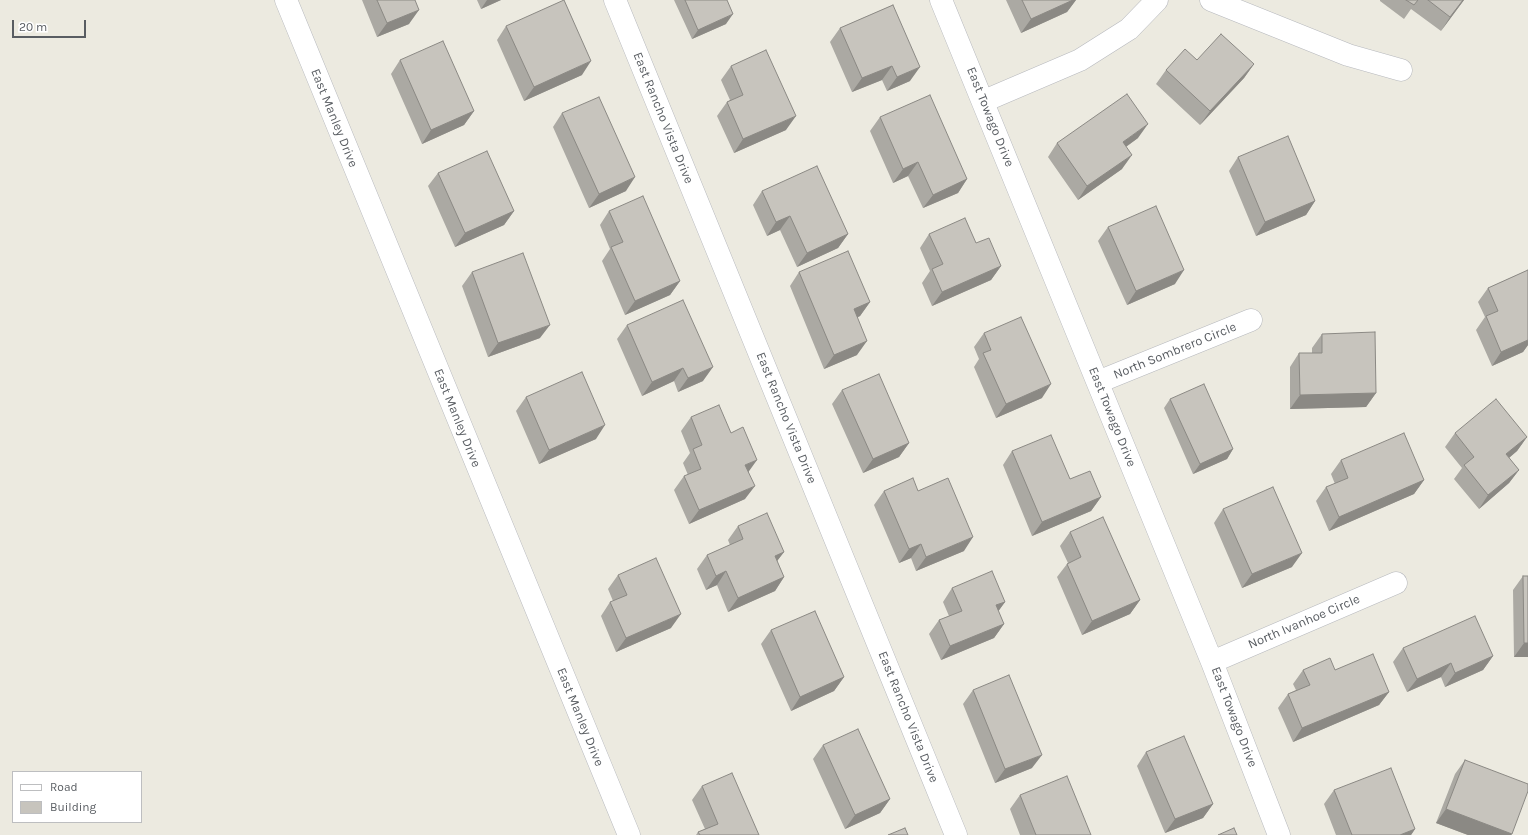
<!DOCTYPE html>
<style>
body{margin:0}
#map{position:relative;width:1528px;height:835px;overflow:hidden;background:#eceae0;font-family:Karla,sans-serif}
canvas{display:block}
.legend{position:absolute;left:12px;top:771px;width:130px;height:52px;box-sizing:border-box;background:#fff;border:1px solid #bdbec0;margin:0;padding:5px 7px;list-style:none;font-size:12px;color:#595d62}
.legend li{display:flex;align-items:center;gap:8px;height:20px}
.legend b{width:20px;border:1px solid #bdbec0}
.scale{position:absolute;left:12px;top:20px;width:74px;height:18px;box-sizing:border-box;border:2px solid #595d62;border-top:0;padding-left:5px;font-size:12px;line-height:14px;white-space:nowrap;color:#595d62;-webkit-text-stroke:3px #fff;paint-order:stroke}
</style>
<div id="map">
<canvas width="1528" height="835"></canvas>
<ul class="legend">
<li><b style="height:5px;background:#fff"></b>Road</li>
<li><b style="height:11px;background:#c7c4bd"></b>Building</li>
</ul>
<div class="scale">20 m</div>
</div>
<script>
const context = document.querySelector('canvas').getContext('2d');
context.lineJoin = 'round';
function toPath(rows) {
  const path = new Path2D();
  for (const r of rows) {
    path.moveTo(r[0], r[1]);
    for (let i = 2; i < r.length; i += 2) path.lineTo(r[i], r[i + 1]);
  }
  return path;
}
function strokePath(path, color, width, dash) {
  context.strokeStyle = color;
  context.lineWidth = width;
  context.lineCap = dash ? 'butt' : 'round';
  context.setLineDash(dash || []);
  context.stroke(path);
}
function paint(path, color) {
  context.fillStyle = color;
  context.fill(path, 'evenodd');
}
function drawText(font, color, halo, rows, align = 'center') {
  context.font = font + ' Karla,sans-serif';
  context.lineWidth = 3;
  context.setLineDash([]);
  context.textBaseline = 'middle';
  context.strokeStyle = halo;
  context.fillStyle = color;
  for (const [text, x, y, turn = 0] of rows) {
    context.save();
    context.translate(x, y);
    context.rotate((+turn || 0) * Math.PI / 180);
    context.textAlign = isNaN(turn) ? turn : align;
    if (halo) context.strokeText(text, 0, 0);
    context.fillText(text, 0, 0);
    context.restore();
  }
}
const minor = toPath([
 [286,0,629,835],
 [615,0,956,835],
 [941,0,1212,662,1279,835],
 [1211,0,1348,55,1401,70],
 [984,101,1080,60,1129,29,1157,0],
 [1098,382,1251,320],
 [1212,662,1396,583]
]);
const wall = toPath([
 [362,0,415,0,409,24,377,37],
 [477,0,501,0,481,9],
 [674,0,727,0,726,24,692,39],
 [1006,0,1076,0,1067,12,1021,33],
 [1380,0,1464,0,1441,31,1411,9,1404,19,1380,1],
 [893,5,910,81,887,91,882,80,852,92,830,42,840,28],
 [506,26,582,75,524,101,497,40],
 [400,60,474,111,464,125,422,144,391,74],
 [1197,60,1254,64,1244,78,1200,125,1156,84,1166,70],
 [731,66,786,130,734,153,717,116,727,102,730,100,721,80],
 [562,113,626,191,589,208,553,127],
 [880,117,967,179,958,193,923,208,908,176,893,183,870,131],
 [1138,138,1126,147,1122,169,1078,200,1048,157,1057,143],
 [1238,157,1315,201,1306,215,1256,236,1229,171],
 [438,173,514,211,504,225,455,247,428,186],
 [762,191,848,234,838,248,797,267,780,230,767,236,753,205],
 [609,211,680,281,670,295,625,315,602,261,610,249,600,225],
 [1108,227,1175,284,1127,305,1098,241],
 [929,234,976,243,1001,266,991,280,932,306,922,283,930,271,920,248],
 [1528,270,1528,345,1523,352,1492,366,1476,330,1485,317,1478,302,1488,288],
 [472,272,540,338,488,357,462,286],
 [799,272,870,302,860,316,857,318,857,355,824,369,790,286],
 [627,325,703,381,678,392,674,381,642,396,617,339],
 [984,333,1042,398,996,418,974,367,979,359,974,347],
 [1322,334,1376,393,1366,407,1290,409,1290,367,1299,353,1312,353,1312,348],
 [842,390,909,443,899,457,863,473,832,404],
 [526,397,596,439,539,464,516,411],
 [1170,399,1233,449,1227,459,1193,474,1164,408],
 [691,417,731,433,749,472,745,499,689,524,674,490,684,476,688,475,683,463,690,453,681,431],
 [1455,433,1527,437,1517,451,1509,458,1519,470,1509,483,1479,509,1454,479,1462,468,1445,447],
 [1012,451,1070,479,1101,497,1091,511,1032,536,1003,465],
 [1341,460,1424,480,1414,494,1329,531,1316,501,1326,487,1335,484,1331,474],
 [884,491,918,491,964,551,916,571,911,558,899,563,874,505],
 [1223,509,1292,567,1242,588,1214,523],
 [738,526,784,552,777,561,784,577,775,591,728,612,717,585,706,590,697,569,707,555,730,545,728,540],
 [1070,532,1140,600,1130,614,1082,635,1057,577,1067,564,1068,563,1060,546],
 [618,575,671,628,616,652,601,616,610,602,613,601,608,589],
 [1523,576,1528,576,1528,657,1514,657,1513,590],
 [952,588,1005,602,998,611,1004,624,994,638,941,660,929,634,939,620,949,616,943,602],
 [771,630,844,677,834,691,791,711,761,644],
 [1403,648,1493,656,1483,670,1445,687,1441,677,1407,692,1393,662],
 [1303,670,1335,670,1389,692,1379,705,1293,742,1278,708,1288,694,1296,690,1293,684],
 [973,690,1032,768,995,783,963,704],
 [823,745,890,799,880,813,845,829,813,759],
 [1146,752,1213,804,1203,818,1165,833,1137,766],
 [1465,760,1512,834,1511,835,1468,835,1436,823,1455,774],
 [702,786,759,835,696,835,698,832,705,829,692,800],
 [1334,790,1415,829,1411,835,1336,835,1324,804],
 [1020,795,1091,835,1020,835,1010,809]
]);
const shadedWall = toPath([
 [487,0,501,0,481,9],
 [1073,0,1076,0,1067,12,1021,33,1031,19],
 [1463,0,1464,0,1441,31,1450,17],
 [419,10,409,24,377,37,387,23],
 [733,14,726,24,692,39,698,30],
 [591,61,582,75,524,101,534,87],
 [1254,64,1244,78,1200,125,1210,111],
 [892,66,882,80,852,92,862,78],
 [920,67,910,81,887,91,897,77],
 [474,111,464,125,422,144,431,130],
 [796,116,786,130,734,153,743,139],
 [1148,124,1138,138,1113,156,1123,142],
 [1132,155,1122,169,1078,200,1087,186],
 [918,162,908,176,893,183,903,169],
 [635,177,626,191,589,208,599,194],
 [967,179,958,193,923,208,933,195],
 [1315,201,1306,215,1256,236,1265,222],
 [514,211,504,225,455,247,465,233],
 [790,216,780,230,767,236,776,222],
 [848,234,838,248,797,267,807,253],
 [1001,266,991,280,932,306,942,292],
 [1184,270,1175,284,1127,305,1136,291],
 [680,281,670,295,625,315,635,301],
 [870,302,860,316,844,323,854,309],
 [550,325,540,338,488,357,498,343],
 [1528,340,1528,345,1523,352,1492,366,1501,352],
 [867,341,857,355,824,369,834,355],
 [713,367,703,381,678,392,688,378],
 [683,368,674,381,642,396,652,382],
 [1051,384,1042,398,996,418,1006,404],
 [1376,393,1366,407,1290,409,1300,395],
 [605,425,596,439,539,464,549,450],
 [1527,437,1517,451,1497,468,1506,454],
 [909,443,899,457,863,473,873,459],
 [1233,449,1227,459,1193,474,1200,464],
 [757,460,747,474,745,465],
 [1519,470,1509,483,1479,509,1488,495],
 [1424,480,1414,494,1329,531,1339,517],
 [755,486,745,499,689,524,699,510],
 [1101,497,1091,511,1032,536,1042,522],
 [973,537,964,551,916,571,926,557],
 [921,544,911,558,899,563,909,549],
 [784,552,774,565,775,556],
 [1302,553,1292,567,1242,588,1252,574],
 [726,571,717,585,706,590,716,576],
 [784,577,775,591,728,612,738,598],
 [1140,600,1130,614,1082,635,1092,621],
 [1005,602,995,616,996,605],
 [681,614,671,628,616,652,626,638],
 [1004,624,994,638,941,660,950,646],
 [1524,643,1528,643,1528,657,1514,657],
 [1493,656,1483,670,1445,687,1455,673],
 [1451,663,1441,677,1407,692,1417,679],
 [844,677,834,691,791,711,800,697],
 [1389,692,1379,705,1293,742,1302,728],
 [1042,755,1032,768,995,783,1005,769],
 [890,799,880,813,845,829,855,815],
 [1213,804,1203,818,1165,833,1175,819],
 [1446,809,1512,834,1511,835,1468,835,1436,823],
 [1415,829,1411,835,1400,835]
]);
const building = toPath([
 [377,0,415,0,419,10,387,23,377,0],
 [564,0,591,61,534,87,506,26,564,0],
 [685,0,727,0,733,14,698,30,685,0],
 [1022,0,1073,0,1031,19,1022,0],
 [1406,0,1418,0,1414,5,1406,0],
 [1428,0,1463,0,1450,17,1428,0],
 [893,5,920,67,897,77,892,66,862,78,840,28,893,5],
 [1221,34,1254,64,1210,111,1166,70,1185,49,1197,60,1221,34],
 [443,41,474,111,431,130,400,60,443,41],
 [766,50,796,116,743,139,727,102,743,95,731,66,766,50],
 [1127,94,1148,124,1123,142,1132,155,1087,186,1057,143,1127,94],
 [930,95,967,179,933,195,918,162,903,169,880,117,930,95],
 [599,97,635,177,599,194,562,113,599,97],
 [1288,136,1315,201,1265,222,1238,157,1288,136],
 [487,151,514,211,465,233,438,173,487,151],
 [817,166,848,234,807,253,790,216,776,222,762,191,817,166],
 [643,196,680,281,635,301,611,247,623,242,609,211,643,196],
 [1156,206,1184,270,1136,291,1108,227,1156,206],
 [965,218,976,243,989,238,1001,266,942,292,932,269,943,264,929,234,965,218],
 [848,251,870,302,854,309,867,341,834,355,799,272,848,251],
 [523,253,550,325,498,343,472,272,523,253],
 [1528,270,1528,340,1501,352,1486,316,1498,311,1488,288,1528,270],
 [683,300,713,367,688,378,683,368,652,382,627,325,683,300],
 [1021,317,1051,384,1006,404,983,353,991,350,984,333,1021,317],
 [1375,332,1376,393,1300,395,1299,353,1322,353,1322,334,1375,332],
 [582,372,605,425,549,450,526,397,582,372],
 [879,374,909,443,873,459,842,390,879,374],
 [1204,384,1233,449,1200,464,1170,399,1204,384],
 [1496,399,1527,437,1506,454,1519,470,1488,495,1464,465,1474,457,1455,433,1496,399],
 [719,405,731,433,743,427,757,460,745,465,755,486,699,510,684,476,701,469,693,449,702,445,691,417,719,405],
 [1404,433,1424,480,1339,517,1326,487,1348,478,1341,460,1404,433],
 [1051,435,1070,479,1090,471,1101,497,1042,522,1012,451,1051,435],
 [913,478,918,491,948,478,973,537,926,557,921,544,909,549,884,491,913,478],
 [1273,487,1302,553,1252,574,1223,509,1273,487],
 [767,513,784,552,775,556,784,577,738,598,726,571,716,576,707,555,743,539,738,526,767,513],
 [1103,517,1140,600,1092,621,1067,564,1081,557,1070,532,1103,517],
 [656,558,681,614,626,638,610,602,627,595,618,575,656,558],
 [992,571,1005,602,996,605,1004,624,950,646,939,620,962,611,952,588,992,571],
 [1523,576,1528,576,1528,643,1524,643,1523,576],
 [815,611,844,677,800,697,771,630,815,611],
 [1475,616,1493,656,1455,673,1451,663,1417,679,1403,648,1475,616],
 [1373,654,1389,692,1302,728,1288,694,1310,685,1303,670,1330,658,1335,670,1373,654],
 [1009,675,1042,755,1005,769,973,690,1009,675],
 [858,729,890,799,855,815,823,745,858,729],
 [1184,736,1213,804,1175,819,1146,752,1184,736],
 [1465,760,1528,784,1528,791,1512,834,1446,809,1465,760],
 [1391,768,1415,829,1400,835,1352,835,1334,790,1391,768],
 [732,773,759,835,700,835,698,832,718,824,702,786,732,773],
 [1067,776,1091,835,1036,835,1020,795,1067,776],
 [905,828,908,835,888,835,905,828],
 [1234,828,1237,835,1218,835,1234,828]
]);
const streetNames = [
 ["East Towago Drive",990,117,68],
 ["East Manley Drive",334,118,68],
 ["East Rancho Vista Drive",663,118,68],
 ["North Sombrero Circle",1175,351,-22],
 ["East Towago Drive",1112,417,68],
 ["East Manley Drive",457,418,68],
 ["East Rancho Vista Drive",786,418,68],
 ["North Ivanhoe Circle",1304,622,-23],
 ["East Manley Drive",580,717,68],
 ["East Rancho Vista Drive",908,717,68],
 ["East Towago Drive",1234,717,69]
];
strokePath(minor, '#b6b8bd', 23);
strokePath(minor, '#fff', 22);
paint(wall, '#aba9a3');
paint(shadedWall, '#8b8984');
paint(building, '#c7c4bd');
strokePath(building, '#8b8984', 1);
drawText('13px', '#595d62', '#fff', streetNames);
</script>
